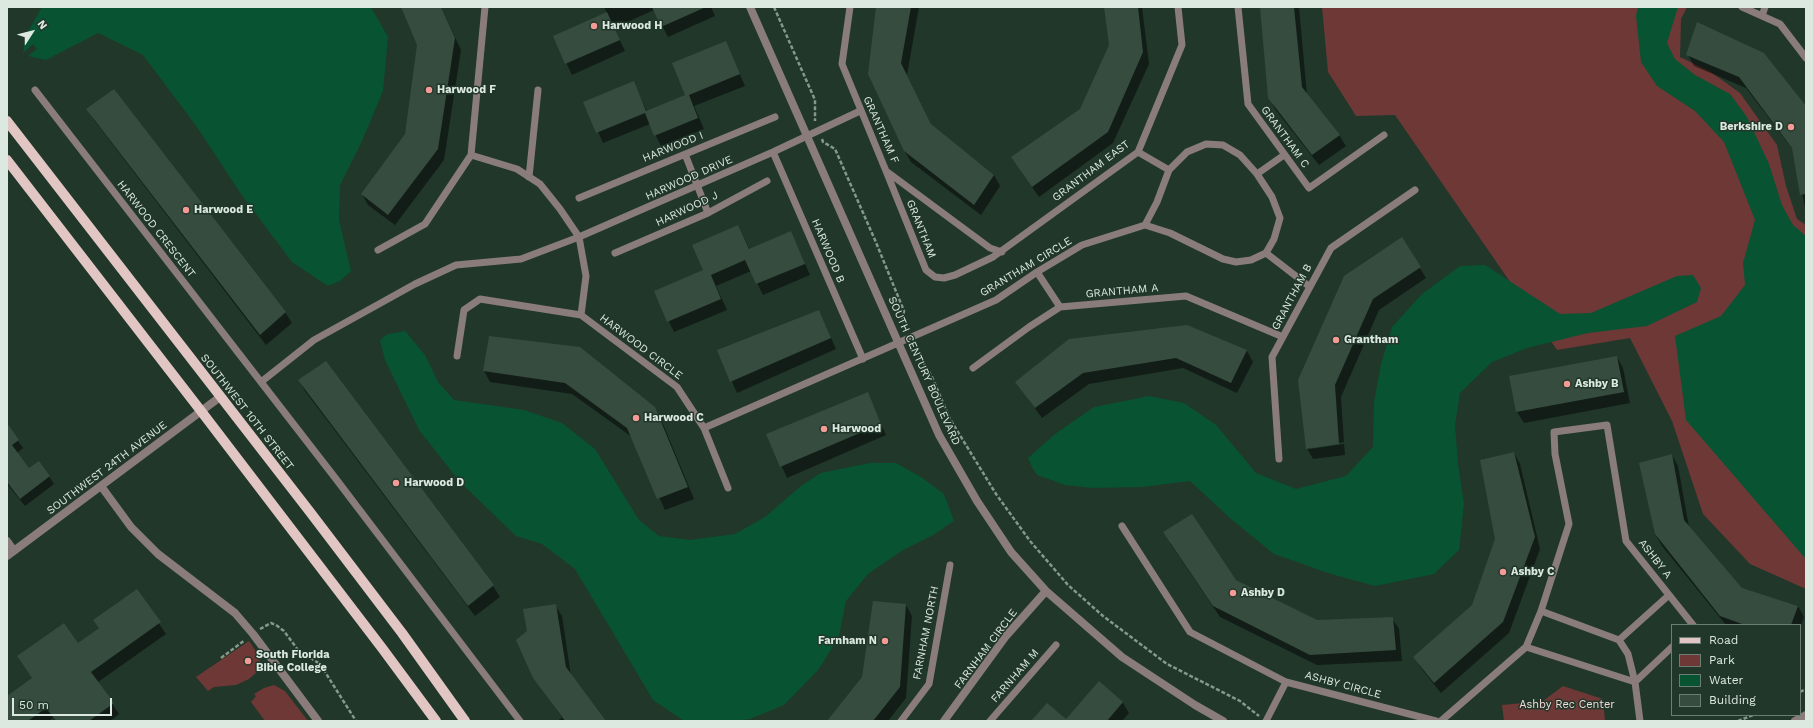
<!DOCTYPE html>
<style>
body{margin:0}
#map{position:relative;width:1813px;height:728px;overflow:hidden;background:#21372a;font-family:"Work Sans",sans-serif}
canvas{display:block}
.frame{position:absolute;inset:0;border:8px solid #dce9e0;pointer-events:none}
.legend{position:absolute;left:1671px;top:624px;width:130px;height:92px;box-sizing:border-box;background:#21372a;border:1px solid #6c7e73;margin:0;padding:5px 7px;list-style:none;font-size:12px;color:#dce9e0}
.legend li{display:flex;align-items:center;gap:8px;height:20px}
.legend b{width:20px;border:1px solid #6c7e73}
.north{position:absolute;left:12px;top:12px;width:40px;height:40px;-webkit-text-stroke:3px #21372a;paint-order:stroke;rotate:54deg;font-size:11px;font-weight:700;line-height:16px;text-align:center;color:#dce9e0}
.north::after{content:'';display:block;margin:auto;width:14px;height:18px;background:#dce9e0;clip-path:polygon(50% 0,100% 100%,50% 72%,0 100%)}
.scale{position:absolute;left:12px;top:698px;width:100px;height:18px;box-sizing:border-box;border:2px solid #dce9e0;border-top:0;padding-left:5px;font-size:12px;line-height:14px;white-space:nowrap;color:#dce9e0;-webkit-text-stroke:3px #21372a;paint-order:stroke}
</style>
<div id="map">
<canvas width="1813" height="728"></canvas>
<div class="frame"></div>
<ul class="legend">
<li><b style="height:5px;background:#e1c6c4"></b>Road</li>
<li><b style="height:11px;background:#6e3836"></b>Park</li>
<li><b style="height:11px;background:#085332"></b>Water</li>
<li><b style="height:11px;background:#364c3f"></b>Building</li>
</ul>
<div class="north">N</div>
<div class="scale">50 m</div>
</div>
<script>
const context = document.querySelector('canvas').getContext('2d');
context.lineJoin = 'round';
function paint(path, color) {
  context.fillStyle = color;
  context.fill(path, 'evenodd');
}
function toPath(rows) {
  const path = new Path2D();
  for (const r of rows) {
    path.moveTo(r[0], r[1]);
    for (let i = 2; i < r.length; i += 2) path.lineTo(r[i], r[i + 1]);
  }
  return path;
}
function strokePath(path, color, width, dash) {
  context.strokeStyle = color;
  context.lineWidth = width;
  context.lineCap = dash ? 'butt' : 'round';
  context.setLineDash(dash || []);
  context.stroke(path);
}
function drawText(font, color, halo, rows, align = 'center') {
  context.font = font + ' "Work Sans",sans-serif';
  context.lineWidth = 3;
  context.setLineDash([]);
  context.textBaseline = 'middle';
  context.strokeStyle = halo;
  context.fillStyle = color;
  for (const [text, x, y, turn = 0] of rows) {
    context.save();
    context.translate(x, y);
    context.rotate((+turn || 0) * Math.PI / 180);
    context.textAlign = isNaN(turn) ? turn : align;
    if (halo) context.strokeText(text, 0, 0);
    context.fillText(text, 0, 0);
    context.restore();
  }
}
const green = toPath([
 [1322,7,1687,7,1681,19,1680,57,1711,72,1740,93,1777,145,1786,186,1797,219,1806,225,1806,589,1750,564,1703,514,1672,421,1630,338,1557,350,1395,115,1356,116,1328,72],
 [249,641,259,656,260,663,257,672,249,679,236,685,214,687,208,691,196,677],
 [274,685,285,691,308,721,265,721,251,702,256,696,254,694,264,688],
 [1563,686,1603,699,1605,721,1504,721,1502,705,1543,701]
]);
const water = toPath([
 [42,7,371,7,388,37,383,91,362,141,340,185,339,220,351,271,340,281,328,286,292,262,241,194,197,127,143,55,98,33,46,60,28,56,37,49,33,44,23,53,26,35],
 [1638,7,1678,7,1667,43,1675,59,1695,75,1730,94,1747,117,1769,164,1782,205,1793,225,1806,236,1805,558,1686,420,1675,336,1721,316,1745,285,1743,263,1755,220,1724,142,1695,111,1657,86,1641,62,1636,16],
 [1485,265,1560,314,1591,313,1677,276,1693,275,1701,288,1697,302,1647,326,1588,333,1527,348,1492,362,1460,393,1455,425,1458,464,1464,504,1459,550,1434,574,1375,586,1331,574,1274,554,1231,519,1190,481,1142,487,1092,488,1065,485,1037,475,1032,467,1028,458,1055,434,1094,407,1149,396,1184,403,1216,425,1256,473,1296,489,1346,476,1373,447,1374,402,1381,364,1392,327,1422,294,1460,266],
 [405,331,425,355,438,382,454,400,524,410,562,423,595,449,639,520,659,536,690,540,735,534,765,517,801,486,821,473,870,463,896,463,921,477,944,494,954,521,933,535,903,550,868,574,846,601,839,636,819,669,784,705,750,719,735,721,684,721,653,700,575,569,542,544,516,536,460,482,419,430,385,360,380,340,388,334]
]);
const shadow = toPath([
 [402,7,441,7,461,50,444,160,395,225,368,205,362,194,406,135,418,45],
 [604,7,711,7,715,16,668,37,654,10,614,28,625,51,572,75,554,37,607,13],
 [877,7,919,7,907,75,932,126,994,175,1000,186,981,215,911,162,904,150],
 [1105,7,1142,7,1149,64,1113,143,1039,197,1019,168,1081,109,1110,46],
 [1261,7,1299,7,1307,95,1339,135,1346,146,1319,165,1275,109,1269,97],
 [1697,24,1806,108,1806,213,1794,151,1746,88,1694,66,1688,55],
 [726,43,745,86,694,106,704,129,661,146,650,124,603,143,585,102,633,83,647,111,686,95],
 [88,109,285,312,292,323,266,345,94,120],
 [738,226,750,250,791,233,810,275,763,295,751,271,716,286,727,310,674,332,655,292,704,271],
 [1402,239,1426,278,1379,310,1341,397,1344,442,1310,447,1310,449,1344,444,1345,455,1313,459,1307,448,1299,380],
 [819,311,836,349,737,393,718,350],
 [489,337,654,408,661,419,694,499,665,510,632,437,572,394,490,382,484,371],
 [1069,340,1247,351,1253,362,1237,393,1183,368,1089,384,1042,418,1016,382],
 [1617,357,1623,368,1630,403,1524,423,1517,412,1511,377],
 [325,362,493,586,500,597,475,616,305,391,299,380],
 [867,393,886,435,787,478,767,434],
 [7,425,23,448,17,453,29,469,49,476,54,484,25,506,7,484],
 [1514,453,1520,464,1540,549,1509,633,1441,693,1421,668,1414,657,1473,606,1496,539],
 [1672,455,1678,466,1689,527,1742,589,1798,606,1804,617,1800,628,1800,625,1726,625,1662,546,1655,534],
 [1170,543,1236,580,1317,621,1392,618,1399,629,1402,661,1317,665,1220,617],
 [137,591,166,634,98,682,119,714,110,721,55,721,53,718,49,721,7,721,7,697,33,679,18,657,78,644,99,628],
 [555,605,562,616,571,676,605,721,557,721,562,718,534,678,528,632],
 [906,605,912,616,906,698,888,721,828,721,863,678],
 [1099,682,1123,703,1129,713,1122,721,1033,721,1066,721]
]);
const building = toPath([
 [401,7,441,7,455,38,438,149,388,215,361,194,405,134,417,45],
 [652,7,706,7,661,27],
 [876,7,911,7,901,63,931,124,994,175,974,205,904,151,868,74],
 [1104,7,1138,7,1143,52,1108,132,1032,187,1011,157,1080,109,1109,45],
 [1260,7,1294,7,1302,87,1340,135,1312,155,1268,98],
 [607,12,620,40,565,64,553,36],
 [1697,22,1764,53,1806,106,1806,194,1800,195,1792,148,1739,77,1686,55],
 [726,41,740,74,689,95,698,118,654,136,645,113,596,133,583,102,634,81,646,111,685,95,672,63],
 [114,89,286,312,260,335,86,109],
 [738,225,749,249,791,231,805,264,756,284,745,260,711,275,721,299,667,322,654,291,703,270,692,245],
 [1402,237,1421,267,1373,299,1335,385,1339,444,1306,449,1298,380,1344,276],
 [819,310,831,338,730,382,717,350],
 [1187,325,1247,350,1231,383,1176,358,1083,373,1035,408,1015,382,1069,339],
 [489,336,580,347,655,407,688,487,657,499,627,428,565,383,483,371],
 [1617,356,1624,392,1516,412,1509,376],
 [326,361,494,585,468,606,298,380],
 [868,392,881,424,780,467,766,434],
 [7,423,19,440,12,445,29,468,39,461,50,476,20,499,7,482],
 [1514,452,1535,537,1503,622,1434,683,1413,657,1472,605,1495,539,1480,460],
 [1672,454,1684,520,1742,588,1798,606,1791,625,1745,625,1720,616,1655,534,1639,463],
 [1192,514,1236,580,1317,620,1393,617,1396,650,1310,655,1213,606,1163,532],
 [137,589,161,622,91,672,114,703,89,721,56,721,46,708,28,721,7,721,7,696,32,678,17,656,64,623,78,643,99,628,93,620],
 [873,601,906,604,900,687,873,721,827,721,862,677],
 [556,604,566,667,606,721,565,721,533,678,516,640,527,631,523,609],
 [1099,681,1123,702,1107,721,1031,721,1047,703,1066,719]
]);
const path = toPath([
 [774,7,815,100,815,121],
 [822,139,823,142,835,149,875,240,904,311,902,323],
 [915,352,920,357,932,377,950,419,996,494,1030,541,1068,585,1103,616,1167,664,1240,701,1259,716],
 [260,629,271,623,276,625,284,631,298,650,320,664,356,721],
 [221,658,245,640],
 [1800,692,1806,689],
 [1738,721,1753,715]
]);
const lane = toPath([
 [850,7,842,64,886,171,990,248,1002,252],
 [1238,7,1248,104,1309,188,1384,135],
 [1742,7,1780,24,1806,58],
 [1762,16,1765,7],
 [35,90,336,479,520,721],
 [773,152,863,359],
 [1138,152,1169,170],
 [685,154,708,213],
 [471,155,517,169,540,184,560,209,579,237,586,276,581,315,677,387,704,428,728,488],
 [886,171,926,270,935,277,944,278,955,275,993,257,1138,152,1182,45,1178,7],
 [1257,174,1284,155],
 [529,177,538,90],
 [579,198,775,117],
 [378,250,425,224,471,155,485,7],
 [615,253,708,213,767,181],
 [1266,253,1310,287],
 [1037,272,1060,307],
 [457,356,464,310,480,299,581,315],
 [973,368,1029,327,1060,307,1186,296,1283,337],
 [261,382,314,340,415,284,456,265,521,259,579,237,773,152,860,111],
 [704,428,996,300,1037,272,1082,245,1145,225,1157,202,1169,170,1187,152,1206,144,1223,145,1240,155,1257,174,1272,197,1280,218,1274,239,1266,253,1251,260,1236,262,1223,259,1170,233,1145,225],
 [1279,459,1272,357,1331,248,1415,190],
 [1122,526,1190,632,1286,682,1436,721],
 [1541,611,1619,640,1628,654,1635,682],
 [1619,640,1669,595],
 [1526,647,1635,682],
 [901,721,929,684,950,565],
 [990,721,1056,645],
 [1266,721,1286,682],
 [1441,721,1526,647,1541,611,1569,524,1555,454,1554,432,1607,425,1626,541,1693,625],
 [1640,721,1635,682,1672,647]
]);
const street = toPath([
 [750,7,939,435,977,501,1011,552,1046,591,1122,657,1195,705,1223,721],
 [101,486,131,527,158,554,235,613,253,634,318,721],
 [7,541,14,551],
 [7,556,220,397],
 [944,721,1006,636,1046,591],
 [1795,721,1806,715]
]);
const primary = toPath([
 [7,121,310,512,402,633,465,721],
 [7,160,201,411,382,648,436,721]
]);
const markers = [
 [594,26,4,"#f59b97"],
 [429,90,4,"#f59b97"],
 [1791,127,4,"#f59b97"],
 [186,210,4,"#f59b97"],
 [1336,340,4,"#f59b97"],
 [1567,384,4,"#f59b97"],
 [636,418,4,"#f59b97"],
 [824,429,4,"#f59b97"],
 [396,483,4,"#f59b97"],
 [1503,572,4,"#f59b97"],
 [1233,593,4,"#f59b97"],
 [885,641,4,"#f59b97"],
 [248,661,4,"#f59b97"]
];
const poiNames = [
 ["Harwood H",602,26],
 ["Harwood F",437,90],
 ["Berkshire D",1783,127,"right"],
 ["Harwood E",194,210],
 ["Grantham",1344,340],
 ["Ashby B",1575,384],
 ["Harwood C",644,418],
 ["Harwood",832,429],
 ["Harwood D",404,483],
 ["Ashby C",1511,572],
 ["Ashby D",1241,593],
 ["Farnham N",877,641,"right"],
 ["South Florida",256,655],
 ["Bible College",256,668]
];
const streetNames = [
 ["GRANTHAM F",881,130,66],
 ["GRANTHAM C",1285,137,54],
 ["HARWOOD I",673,147,-22],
 ["GRANTHAM EAST",1091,171,-37],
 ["HARWOOD DRIVE",689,178,-24],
 ["HARWOOD J",687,209,-25],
 ["HARWOOD CRESCENT",156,229,52],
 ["GRANTHAM",921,229,68],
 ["HARWOOD B",828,251,67],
 ["GRANTHAM CIRCLE",1026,267,-31],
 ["GRANTHAM A",1122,291,-5],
 ["GRANTHAM B",1292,297,-62],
 ["HARWOOD CIRCLE",641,347,37],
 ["SOUTH CENTURY BOULEVARD",924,371,66],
 ["SOUTHWEST 10TH STREET",247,412,52],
 ["SOUTHWEST 24TH AVENUE",107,468,-37],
 ["ASHBY A",1655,559,52],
 ["FARNHAM NORTH",926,633,-79],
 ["FARNHAM CIRCLE",986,649,-53],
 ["FARNHAM M",1015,676,-49],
 ["ASHBY CIRCLE",1343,685,15]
];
const parkNames = [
 ["Ashby Rec Center",1567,705]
];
paint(green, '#6e3836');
paint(water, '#085332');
paint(shadow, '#0007');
paint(building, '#364c3f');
strokePath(path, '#86978c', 2.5, [4, 2]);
strokePath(lane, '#897c7b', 7);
strokePath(street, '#897c7b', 8);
strokePath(primary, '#e1c6c4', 10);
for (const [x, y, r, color] of markers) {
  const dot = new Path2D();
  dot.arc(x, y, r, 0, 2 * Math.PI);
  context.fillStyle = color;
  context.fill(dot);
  strokePath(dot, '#21372a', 1.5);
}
drawText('bold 11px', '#dce9e0', '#21372a', poiNames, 'left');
drawText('11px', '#dce9e0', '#21372a', streetNames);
drawText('11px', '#f5dcda', '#21372a', parkNames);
</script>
